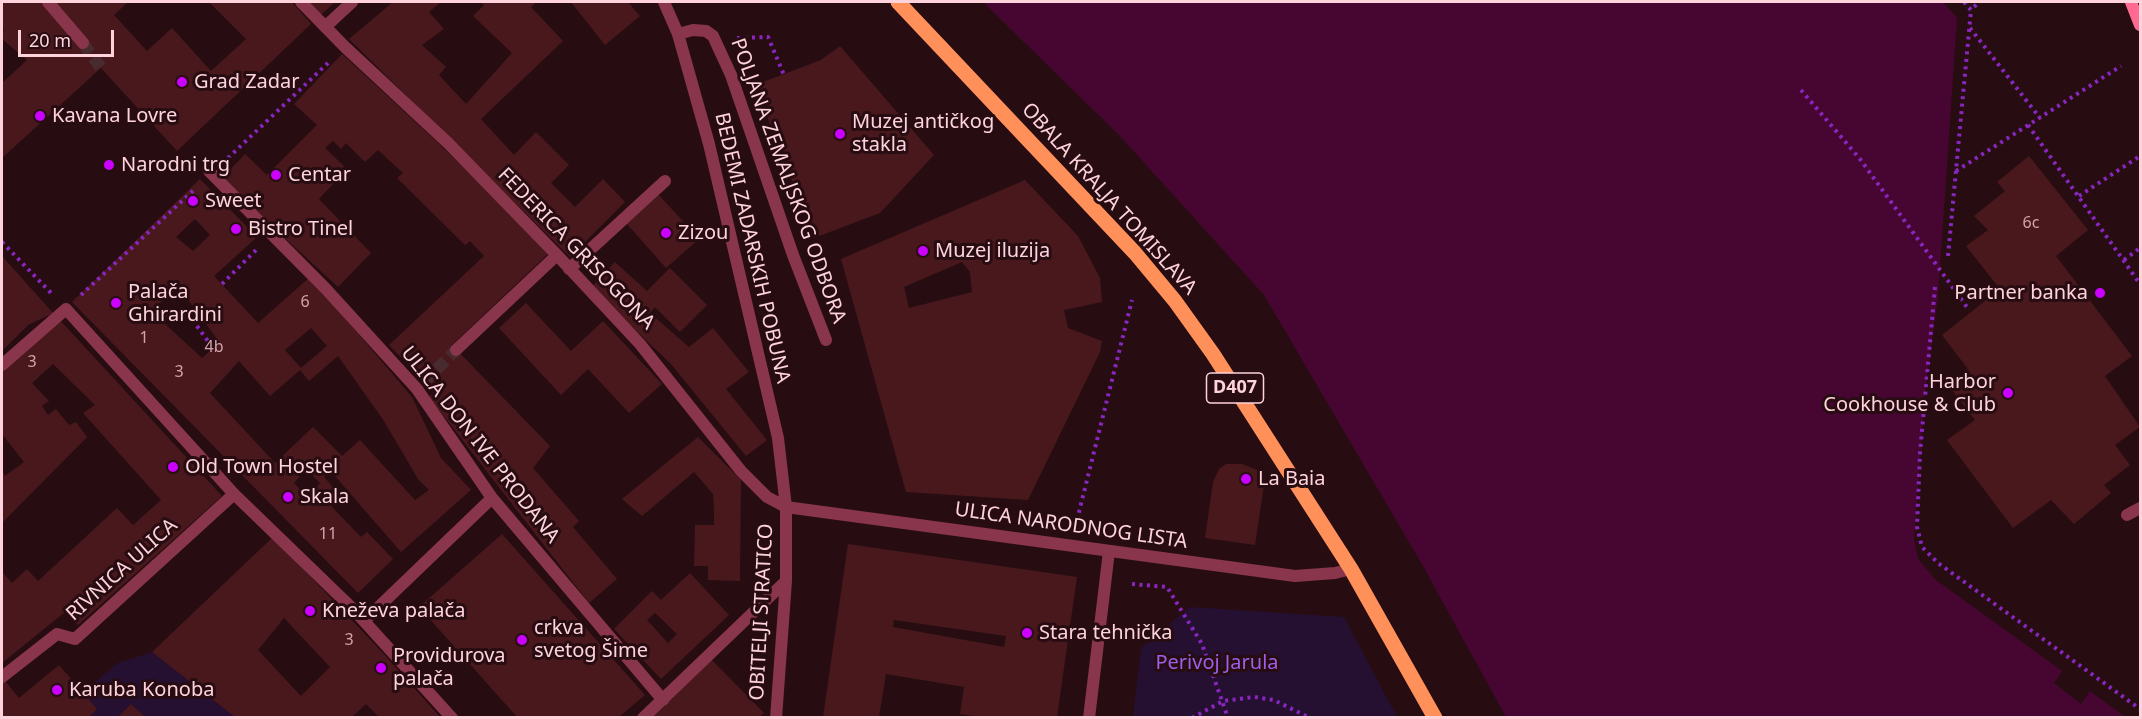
<!DOCTYPE html>
<meta charset="utf-8">
<style>
body{margin:0}
#map{position:relative;width:2142px;height:719px;overflow:hidden;background:#270d11;font-family:"Noto Sans",sans-serif}
canvas{display:block}
.frame{position:absolute;inset:0;border:3px solid #ffd3dc;pointer-events:none}
.scale{position:absolute;left:18px;top:30px;width:96px;height:27px;box-sizing:border-box;border:3px solid #ffd3dc;border-top:0;padding-left:8px;font-size:18px;line-height:21px;white-space:nowrap;color:#ffd3dc;-webkit-text-stroke:4px #270d11;paint-order:stroke}
</style>
<div id="map">
<canvas width="2142" height="719"></canvas>
<div class="frame"></div>
<div class="scale">20 m</div>
</div>
<script>
const context = document.querySelector('canvas').getContext('2d');
context.lineJoin = 'round';
function paint(path, color) {
  context.fillStyle = color;
  context.fill(path, 'evenodd');
}
function toPath(rows) {
  const path = new Path2D();
  for (const r of rows) {
    path.moveTo(r[0], r[1]);
    for (let i = 2; i < r.length; i += 2) path.lineTo(r[i], r[i + 1]);
  }
  return path;
}
function strokePath(path, color, width, dash) {
  context.strokeStyle = color;
  context.lineWidth = width;
  context.lineCap = dash ? 'butt' : 'round';
  context.setLineDash(dash || []);
  context.stroke(path);
}
function drawText(font, color, halo, rows, align = 'center') {
  context.font = font + ' "Noto Sans",sans-serif';
  context.lineWidth = 6;
  context.setLineDash([]);
  context.textBaseline = 'middle';
  context.strokeStyle = halo;
  context.fillStyle = color;
  for (const [text, x, y, turn = 0] of rows) {
    context.save();
    context.translate(x, y);
    context.rotate((+turn || 0) * Math.PI / 180);
    context.textAlign = isNaN(turn) ? turn : align;
    if (halo) context.strokeText(text, 0, 0);
    context.fillText(text, 0, 0);
    context.restore();
  }
}
const green = toPath([
 [1190,607,1344,617,1397,717,1133,717,1141,648],
 [152,652,235,717,145,717,131,704,118,717,89,717,97,709,82,692,118,663]
]);
const water = toPath([
 [983,2,1943,2,1957,18,1938,297,1926,384,1914,538,1918,559,1936,580,2062,671,2054,683,2081,704,2090,691,2125,717,1506,717,1423,566,1264,295,1119,135]
]);
const building = toPath([
 [2,2,42,2,62,23,53,2,128,2,114,15,147,51,172,28,211,71,246,39,209,2,292,2,311,24,177,151,101,68,2,158,2,83,27,60,2,39,4,29,2,26],
 [309,2,335,2,321,15],
 [393,2,441,2,429,12,444,29,422,45,446,67,439,75,466,104,512,53,473,16,484,5,480,2,536,2,531,7,563,41,481,119,514,155,536,132,569,165,551,183,575,207,603,179,625,202,570,257,349,39],
 [571,2,628,2,640,16,605,45],
 [840,46,934,155,880,213,814,238,755,85,821,60],
 [342,54,435,140,550,252,452,345,550,446,533,468,579,521,573,527,617,579,589,603,429,397,434,392,389,345,484,256,470,241,465,245,397,178,403,173,378,150,365,162,346,143,341,149,333,141,325,148,347,169,319,199,371,253,338,287,221,179,245,154,267,175,317,125,294,104],
 [2029,156,2088,230,2056,256,2132,356,2105,376,2140,427,2115,445,2130,465,2104,485,2111,493,2074,524,2051,500,2013,528,1947,440,1975,420,1949,386,1968,369,1942,335,2000,289,1966,246,1988,230,1974,216,2005,191,1997,182],
 [200,179,257,237,214,276,258,323,310,277,412,397,441,458,471,490,401,552,328,468,324,477,342,497,332,507,361,537,367,532,393,559,358,593,72,302],
 [195,219,210,235,193,251,176,237],
 [178,286,220,343,202,358,151,311],
 [311,328,327,346,301,368,285,350],
 [338,356,384,421,418,479,429,490,415,500,360,440,342,456,313,427,275,463,210,393,239,361,270,396,300,370,309,381],
 [306,469,320,483,308,498,294,483],
 [1025,180,1078,236,1100,278,1102,302,1064,310,1068,328,1102,341,1100,352,1028,500,906,492,841,259],
 [962,262,970,272,972,292,909,308,904,287],
 [659,195,699,239,666,268,627,224],
 [2,256,53,313,28,325,2,351],
 [615,262,647,291,670,268,707,305,680,332,655,307,650,313,689,347,713,328,749,372,726,389,767,440,746,456,671,364,591,288],
 [526,303,571,351,603,321,662,384,629,413,588,369,561,395,499,328],
 [58,318,222,496,78,625,65,612,2,663,2,572,12,583,27,569,38,581,117,508,133,525,161,500,83,413,95,405,53,364,32,383,49,401,42,406,48,415,56,409,69,425,76,422,87,437,2,523,2,471,5,476,24,462,2,434,2,370],
 [698,437,741,480,740,581,708,580,708,566,694,566,695,525,714,525,714,510,713,494,694,472,642,516,622,499],
 [1226,464,1242,464,1259,471,1265,478,1255,545,1205,538,1213,482,1219,469],
 [502,534,645,695,619,717,517,717,419,607],
 [273,537,382,652,440,717,379,717,366,704,352,717,235,717,152,652],
 [284,618,330,667,301,696,258,650],
 [848,544,1077,577,1057,717,980,717,960,714,964,687,886,674,879,717,823,717],
 [894,620,1006,636,1004,647,893,627],
 [690,573,729,615,661,679,614,629,652,591,661,600],
 [655,613,677,634,668,643,647,620],
 [710,658,764,713,759,717,649,717],
 [59,665,97,709,89,717,2,717,2,684,5,681,19,698],
 [131,704,145,717,118,717]
]);
const streetTunnel = toPath([
 [83,43,101,68],
 [424,382,456,350]
]);
const path = toPath([
 [1964,2,1971,10,1979,2],
 [1970,28,2040,118],
 [737,38,768,37,784,75],
 [1801,90,1860,159,1969,310],
 [2028,125,2140,284],
 [228,158,329,62],
 [1956,171,2121,66],
 [2079,196,2140,156],
 [2,242,52,294],
 [1948,256,1971,10],
 [2124,260,2140,248],
 [222,284,256,250],
 [1935,287,1920,453,1917,527,1922,547,1938,563,2140,709],
 [81,295,196,188],
 [161,310,176,323,195,308],
 [188,314,208,341],
 [1077,520,1132,300],
 [1132,584,1167,587,1202,644,1228,718],
 [1192,718,1223,701,1254,697,1274,700,1310,718]
]);
const lane = toPath([
 [678,34,693,30,706,31,713,36,731,75,793,255,826,340],
 [2127,515,2140,508]
]);
const street = toPath([
 [48,2,83,43],
 [301,2,345,47,448,143,557,255,640,344,741,471,767,497,786,507,1295,576,1335,573,1351,569],
 [664,2,678,34,709,144,778,438,786,507,786,581,776,718],
 [325,27,352,2],
 [209,171,326,289,417,389,492,498,663,700],
 [569,269,665,181],
 [456,350,557,255],
 [2,365,66,309,234,494,354,610,452,718],
 [364,621,492,498],
 [2,677,57,634,75,639,234,494],
 [643,718,786,581],
 [1089,718,1109,551]
]);
const secondary = toPath([
 [2131,2,2140,25]
]);
const primary = toPath([
 [898,2,1135,253,1175,301,1213,354,1351,569,1435,718]
]);
const markers = [
 [182,82,6,"#cc00fe"],
 [40,116,6,"#cc00fe"],
 [840,134,6,"#cc00fe"],
 [109,165,6,"#cc00fe"],
 [276,175,6,"#cc00fe"],
 [193,201,6,"#cc00fe"],
 [236,229,6,"#cc00fe"],
 [666,233,6,"#cc00fe"],
 [923,251,6,"#cc00fe"],
 [2100,293,6,"#cc00fe"],
 [116,303,6,"#cc00fe"],
 [2008,393,6,"#cc00fe"],
 [173,467,6,"#cc00fe"],
 [1246,479,6,"#cc00fe"],
 [288,497,6,"#cc00fe"],
 [310,611,6,"#cc00fe"],
 [1027,633,6,"#cc00fe"],
 [522,640,6,"#cc00fe"],
 [381,668,6,"#cc00fe"],
 [57,690,6,"#cc00fe"]
];
const numberNames = [
 ["6c",2031,223],
 ["6",305,302],
 ["1",144,338],
 ["4b",214,347],
 ["3",32,362],
 ["3",179,372],
 ["11",328,534],
 ["3",349,640]
];
const shields = [
 [1235,388,57]
];
const shieldNames = [
 ["D407",1235,388]
];
const poiNames = [
 ["Grad Zadar",194,82],
 ["Kavana Lovre",52,116],
 ["Muzej antičkog",852,122],
 ["stakla",852,145],
 ["Narodni trg",121,165],
 ["Centar",288,175],
 ["Sweet",205,201],
 ["Bistro Tinel",248,229],
 ["Zizou",678,233],
 ["Muzej iluzija",935,251],
 ["Palača",128,292],
 ["Ghirardini",128,315],
 ["Partner banka",2088,293,"right"],
 ["Harbor",1996,382,"right"],
 ["Cookhouse & Club",1996,405,"right"],
 ["Old Town Hostel",185,467],
 ["La Baia",1258,479],
 ["Skala",300,497],
 ["Kneževa palača",322,611],
 ["crkva",534,628],
 ["svetog Šime",534,651],
 ["Stara tehnička",1039,633],
 ["Providurova",393,656],
 ["palača",393,679],
 ["Karuba Konoba",69,690]
];
const streetNames = [
 ["POLJANA ZEMALJSKOG ODBORA",788,181,70],
 ["OBALA KRALJA TOMISLAVA",1109,199,48],
 ["BEDEMI ZADARSKIH POBUNA",752,248,77],
 ["FEDERICA GRISOGONA",576,249,46],
 ["ULICA DON IVE PRODANA",480,445,52],
 ["ULICA NARODNOG LISTA",1071,526,8],
 ["RIVNICA ULICA",122,570,-42],
 ["OBITELJI STRATICO",762,612,-87]
];
const parkNames = [
 ["Perivoj Jarula",1217,663]
];
paint(green, '#261032');
paint(water, '#470631');
paint(building, '#49181d');
strokePath(streetTunnel, '#472b2f', 12, [12, 6]);
strokePath(path, '#8926c0', 4, [3, 4.5]);
strokePath(lane, '#89354b', 12);
strokePath(street, '#89354b', 12);
strokePath(secondary, '#ff6a93', 12);
strokePath(primary, '#ff905a', 15);
for (const [x, y, r, color] of markers) {
  const dot = new Path2D();
  dot.arc(x, y, r, 0, 2 * Math.PI);
  context.fillStyle = color;
  context.fill(dot);
  strokePath(dot, '#270d11', 2);
}
drawText('16px', '#d2a4ac', null, numberNames);
for (const [x, y, w] of shields) {
  const box = new Path2D();
  box.roundRect(x - w / 2, y - 15, w, 30, 4.5);
  context.fillStyle = '#270d11';
  context.fill(box);
  strokePath(box, '#ffd3dc', 1.5);
}
drawText('bold 18px', '#ffd3dc', null, shieldNames);
drawText('20px', '#ffd3dc', '#270d11', poiNames, 'left');
drawText('20px', '#ffd3dc', '#270d11', streetNames);
drawText('20px', '#9d5ee9', '#270d11', parkNames);
</script>
